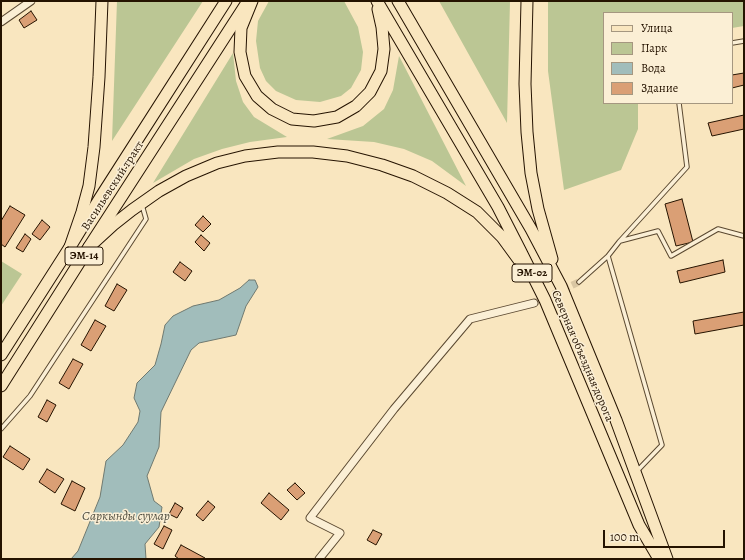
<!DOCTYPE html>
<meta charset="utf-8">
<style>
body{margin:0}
#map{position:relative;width:745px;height:560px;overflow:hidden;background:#f9e6bf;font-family:Alegreya,serif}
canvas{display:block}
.frame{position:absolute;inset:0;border:2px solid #251300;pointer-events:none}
.legend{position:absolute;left:603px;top:12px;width:130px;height:92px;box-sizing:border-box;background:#fbefd5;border:1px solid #a59780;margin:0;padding:5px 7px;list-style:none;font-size:12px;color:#251300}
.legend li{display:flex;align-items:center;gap:8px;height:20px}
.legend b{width:20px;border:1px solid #a59780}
.scale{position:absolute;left:603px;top:530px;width:122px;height:18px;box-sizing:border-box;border:2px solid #251300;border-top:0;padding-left:5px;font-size:12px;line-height:14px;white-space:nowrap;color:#251300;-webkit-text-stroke:3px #fbefd5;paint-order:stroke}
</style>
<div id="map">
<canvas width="745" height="560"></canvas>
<div class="frame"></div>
<ul class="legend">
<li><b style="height:5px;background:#f9e6bf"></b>Улица</li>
<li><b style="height:11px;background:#bbc694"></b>Парк</li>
<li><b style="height:11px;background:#a1bdbb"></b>Вода</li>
<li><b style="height:11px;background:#da9f75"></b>Здание</li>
</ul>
<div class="scale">100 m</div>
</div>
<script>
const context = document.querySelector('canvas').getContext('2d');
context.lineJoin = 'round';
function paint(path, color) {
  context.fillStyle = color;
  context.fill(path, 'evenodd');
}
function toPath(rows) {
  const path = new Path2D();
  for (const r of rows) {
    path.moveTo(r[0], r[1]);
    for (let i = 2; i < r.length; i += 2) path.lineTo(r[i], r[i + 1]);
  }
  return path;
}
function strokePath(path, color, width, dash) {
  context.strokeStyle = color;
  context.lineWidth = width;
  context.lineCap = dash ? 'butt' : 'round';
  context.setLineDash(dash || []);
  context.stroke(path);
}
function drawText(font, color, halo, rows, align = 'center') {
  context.font = font + ' Alegreya,serif';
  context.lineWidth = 3;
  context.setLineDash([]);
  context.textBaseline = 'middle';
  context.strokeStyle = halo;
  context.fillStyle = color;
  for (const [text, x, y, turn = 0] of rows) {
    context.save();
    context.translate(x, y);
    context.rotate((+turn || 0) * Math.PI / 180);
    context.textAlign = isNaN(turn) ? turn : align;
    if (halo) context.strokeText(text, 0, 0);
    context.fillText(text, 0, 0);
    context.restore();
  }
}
const green = toPath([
 [117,1,203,1,112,141],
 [269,1,344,1,358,27,363,52,361,70,351,88,341,96,320,102,296,100,276,91,266,81,260,68,256,41,258,21],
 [439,1,510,1,507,123],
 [548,1,744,1,744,26,732,28,732,13,604,13,604,103,638,103,638,129,621,170,564,190,548,71],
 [233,53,236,81,243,102,254,117,287,137,250,142,222,149,194,159,153,183],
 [399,56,466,186,432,161,404,149,374,142,327,139,363,126,384,109,393,90],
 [1,261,22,274,1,306]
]);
const water = toPath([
 [249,280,255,280,258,287,246,306,236,335,199,343,191,350,161,412,159,447,147,476,154,501,162,507,159,527,145,544,146,559,71,559,78,551,100,497,106,461,123,445,138,422,140,411,134,398,137,383,155,365,161,344,165,325,173,316,193,306,219,300,240,288,249,280]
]);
const building = toPath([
 [31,11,37,20,24,28,19,20,31,11],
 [744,73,744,85,732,88,732,75,744,73],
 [744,115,744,129,712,136,708,123,744,115],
 [682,199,693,242,676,246,665,204,682,199],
 [10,206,25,215,5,247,1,244,1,221,10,206],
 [203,216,211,224,203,232,195,225,203,216],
 [42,220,50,227,40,240,32,234,42,220],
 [25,234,31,239,23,252,16,248,25,234],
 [201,235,210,243,204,251,195,242,201,235],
 [723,260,725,272,680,283,677,271,723,260],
 [180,262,192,271,185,281,173,272,180,262],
 [117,284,127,290,114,311,105,306,117,284],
 [744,312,744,325,695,334,693,321,744,312],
 [95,320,106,326,91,351,81,345,95,320],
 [73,359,83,364,69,389,59,383,73,359],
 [47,400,56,405,47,422,38,417,47,400],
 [10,446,30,459,23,470,3,457,10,446],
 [47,469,64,479,55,493,39,482,47,469],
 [72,481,85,488,75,511,61,504,72,481],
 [295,483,305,493,297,500,287,490,295,483],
 [269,493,289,510,281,520,261,503,269,493],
 [208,501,215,507,203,521,196,515,208,501],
 [175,503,183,508,177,518,169,514,175,503],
 [164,526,172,530,163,549,154,544,164,526],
 [373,530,382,534,376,545,367,540,373,530],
 [181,545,205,558,205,559,179,559,175,556,181,545]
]);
const minorTunnel = toPath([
 [534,303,579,282]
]);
const service = toPath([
 [732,43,744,41],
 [620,241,658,231,671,256,718,229,744,236],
 [579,282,608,256],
 [1,429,30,396,146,219,142,205],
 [637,471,662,445,608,256,619,242,687,167,679,103]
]);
const minor = toPath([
 [1,22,31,1],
 [319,559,340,533,310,518,394,409,470,319,534,303]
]);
const primary = toPath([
 [1,355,70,247,100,198,226,1],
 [1,386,89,247,248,1]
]);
const trunk = toPath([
 [252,1,241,28,240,52,245,76,257,96,272,109,292,119,314,121,337,117,356,106,370,92,381,71,384,49,382,27,378,9],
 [377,1,498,207,520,250,545,300,639,525,659,559],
 [398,1,531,229,561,286,616,420,667,559],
 [527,1,525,84,527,132,531,173,538,209,552,259],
 [70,247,82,212,89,186,94,147,99,77,102,1],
 [89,247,113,225,132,210,159,191,186,176,217,163,245,156,278,152,313,152,347,156,382,165,413,176,447,193,477,212,502,237,521,263]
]);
const shields = [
 [84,256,38],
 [532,273,40]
];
const shieldNames = [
 ["ЭМ-14",84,256],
 ["ЭМ-02",532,273]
];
const streetNames = [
 ["Васильевский тракт",113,186,-57],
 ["Северная объездная дорога",582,356,67]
];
const waterNames = [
 ["Саркынды суулар",126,517]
];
paint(green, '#bbc694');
paint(water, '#a1bdbb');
strokePath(water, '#6f7970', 1);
paint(building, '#da9f75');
strokePath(building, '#251300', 1);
strokePath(minorTunnel, '#d9c6a2', 7, [7, 3.5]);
strokePath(service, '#5a4830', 5.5);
strokePath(minor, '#5a4830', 9);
strokePath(primary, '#251300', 13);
strokePath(trunk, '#251300', 13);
strokePath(service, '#fbefd5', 3.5);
strokePath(minor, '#fbefd5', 7);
strokePath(primary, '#f9e6bf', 11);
strokePath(trunk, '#f9e6bf', 11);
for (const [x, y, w] of shields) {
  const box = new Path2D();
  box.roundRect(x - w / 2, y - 9, w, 18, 3);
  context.fillStyle = '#fbefd5';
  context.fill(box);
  strokePath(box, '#251300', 1);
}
drawText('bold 11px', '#251300', null, shieldNames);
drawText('12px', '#251300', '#fbefd5', streetNames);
drawText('italic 13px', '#504e41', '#fbefd5', waterNames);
</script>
